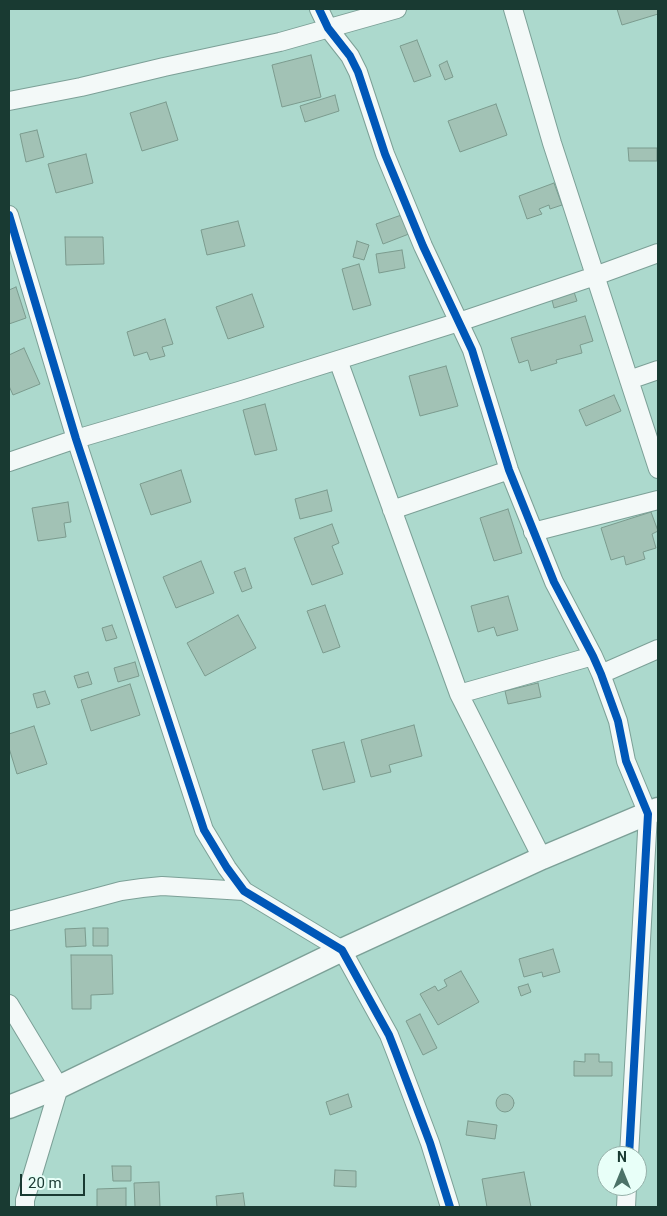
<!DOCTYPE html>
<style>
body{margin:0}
#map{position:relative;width:667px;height:1216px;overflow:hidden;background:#acd9cd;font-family:Roboto,sans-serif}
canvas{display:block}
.frame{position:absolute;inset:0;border:10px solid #193a32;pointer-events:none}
.north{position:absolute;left:597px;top:1146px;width:50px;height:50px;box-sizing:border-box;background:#e8fff8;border:1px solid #95b0a9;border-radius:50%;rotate:0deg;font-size:14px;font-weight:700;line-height:20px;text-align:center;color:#193a32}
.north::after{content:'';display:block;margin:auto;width:18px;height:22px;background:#4c7268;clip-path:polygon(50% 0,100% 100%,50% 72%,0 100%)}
.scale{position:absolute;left:20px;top:1174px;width:65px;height:22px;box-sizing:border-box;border:2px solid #193a32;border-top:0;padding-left:6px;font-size:15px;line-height:18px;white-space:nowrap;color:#193a32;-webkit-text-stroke:4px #e8fff8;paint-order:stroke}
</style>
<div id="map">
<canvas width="667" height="1216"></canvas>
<div class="frame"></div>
<div class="north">N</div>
<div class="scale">20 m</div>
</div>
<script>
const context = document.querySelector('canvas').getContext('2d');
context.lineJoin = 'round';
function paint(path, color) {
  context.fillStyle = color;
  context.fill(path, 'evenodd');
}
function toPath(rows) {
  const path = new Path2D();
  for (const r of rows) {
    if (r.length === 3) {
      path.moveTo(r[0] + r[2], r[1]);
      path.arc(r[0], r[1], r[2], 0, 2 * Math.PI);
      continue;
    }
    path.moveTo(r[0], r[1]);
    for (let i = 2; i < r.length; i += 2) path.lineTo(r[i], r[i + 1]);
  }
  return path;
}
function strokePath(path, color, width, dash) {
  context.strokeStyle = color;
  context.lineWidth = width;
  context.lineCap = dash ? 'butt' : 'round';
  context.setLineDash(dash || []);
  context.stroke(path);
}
const building = toPath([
 [617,9,658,9,658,14,622,25,617,9],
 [417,40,431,76,414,82,400,46,417,40],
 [311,55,321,97,282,107,272,65,311,55],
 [447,61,453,77,445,80,439,65,447,61],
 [335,95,339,111,305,122,300,106,335,95],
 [166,102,178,140,142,151,130,113,166,102],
 [496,104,507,135,460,152,448,121,496,104],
 [37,130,44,157,26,162,20,134,37,130],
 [628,148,657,148,657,161,629,161,628,148],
 [86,154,93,183,56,193,48,164,86,154],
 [554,183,562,205,550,209,549,205,539,209,542,214,527,219,519,196,554,183],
 [407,213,414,232,383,244,376,224,407,213],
 [238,221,245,246,207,255,201,230,238,221],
 [65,237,103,237,104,264,66,265,65,237],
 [357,241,369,245,364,260,353,257,357,241],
 [402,250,405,268,379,273,376,254,402,250],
 [359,264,371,305,353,310,342,269,359,264],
 [16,287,26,318,9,324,9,290,16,287],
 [573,289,577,301,554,308,551,296,573,289],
 [252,294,264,327,228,339,216,307,252,294],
 [585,316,593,341,580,345,582,353,556,360,557,363,531,371,528,360,519,363,511,338,585,316],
 [165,319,173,344,162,347,165,356,150,360,147,352,134,356,127,332,165,319],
 [24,348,40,384,13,395,9,386,9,355,24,348],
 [446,366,458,406,420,416,409,376,446,366],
 [614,395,621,411,586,426,579,410,614,395],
 [265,404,277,450,255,455,243,410,265,404],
 [181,470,191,502,151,515,140,484,181,470],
 [327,490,332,511,300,519,295,499,327,490],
 [68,502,71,522,64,523,66,537,38,541,32,508,68,502],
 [508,509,522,553,494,561,480,518,508,509],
 [651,512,658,531,652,534,656,548,643,552,645,559,626,565,624,556,611,560,601,528,651,512],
 [332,524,339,543,332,546,343,574,312,585,294,538,332,524],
 [201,561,214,593,176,608,163,577,201,561],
 [245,568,252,588,242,592,234,572,245,568],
 [508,596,518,630,497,636,494,627,478,632,471,606,508,596],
 [325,605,340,647,323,653,307,611,325,605],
 [238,615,256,648,205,676,187,643,238,615],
 [112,625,117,638,106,641,102,628,112,625],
 [135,662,139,676,118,682,114,668,135,662],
 [88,672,92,684,78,688,74,676,88,672],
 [538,683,541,697,508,704,505,691,538,683],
 [130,684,140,715,91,731,81,700,130,684],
 [45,691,50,704,37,708,33,694,45,691],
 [414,725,422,756,389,765,391,772,371,777,361,740,414,725],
 [34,726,47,764,17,774,9,748,9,734,34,726],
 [344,742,355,782,323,790,312,750,344,742],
 [85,928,86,946,66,947,65,929,85,928],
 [93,928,108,928,108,946,93,946,93,928],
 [553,949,560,972,543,977,542,972,524,977,519,959,553,949],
 [71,955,112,955,113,994,91,995,91,1009,72,1009,71,955],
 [461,971,479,1002,438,1025,420,994,435,986,438,991,447,986,444,980,461,971],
 [528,984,531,992,521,996,518,987,528,984],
 [420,1014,437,1048,423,1055,406,1021,420,1014],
 [585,1054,599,1054,599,1062,612,1062,612,1076,574,1076,574,1061,585,1062,585,1054],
 [505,1103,9],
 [348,1094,352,1107,330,1115,326,1102,348,1094],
 [468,1121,497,1125,495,1139,466,1135,468,1121],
 [112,1166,131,1166,131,1181,113,1181,112,1166],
 [335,1170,356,1171,356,1187,334,1186,335,1170],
 [524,1172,531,1207,487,1207,482,1179,524,1172],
 [159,1182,160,1207,135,1207,134,1183,159,1182],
 [126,1188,126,1207,97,1207,97,1189,126,1188],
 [243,1193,245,1207,217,1207,216,1196,243,1193]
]);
const minor = toPath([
 [319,9,328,28,350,56,358,72,385,154,423,246,472,350,509,470,554,582,593,656,601,674,618,721,626,761,648,814,629,1156],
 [513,9,552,143,658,469],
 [9,101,81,87,164,67,280,42,397,9],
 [9,215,76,439,204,830,227,868,244,891,342,950,389,1035,396,1053,430,1143,450,1207],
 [338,360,459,694,542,858],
 [629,380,658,370],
 [9,462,76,439,239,391,459,322,595,276,658,253],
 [392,510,509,470],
 [533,532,658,500],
 [601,674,658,649],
 [459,694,593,656],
 [9,921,121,891,142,888,162,886,244,891],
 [9,1004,59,1087,25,1200,25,1207],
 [626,1207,627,1186]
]);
const tertiary = toPath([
 [9,1107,59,1087,342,950,542,858,658,809]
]);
const cycleway = toPath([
 [319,9,328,28,350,56,358,72,385,154,423,246,472,350,509,470,554,582,593,656,601,674,618,721,626,761,648,814,629,1156],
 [9,215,76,439,204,830,227,868,244,891,342,950,389,1035,396,1053,430,1143,450,1207]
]);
paint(building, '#a2c2b5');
strokePath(building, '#7b9b8e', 1);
strokePath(minor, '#7ca097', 20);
strokePath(tertiary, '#7ca097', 25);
strokePath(minor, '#f3f9f8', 18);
strokePath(tertiary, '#f3f9f8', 22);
strokePath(cycleway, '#0057b8', 8);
</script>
